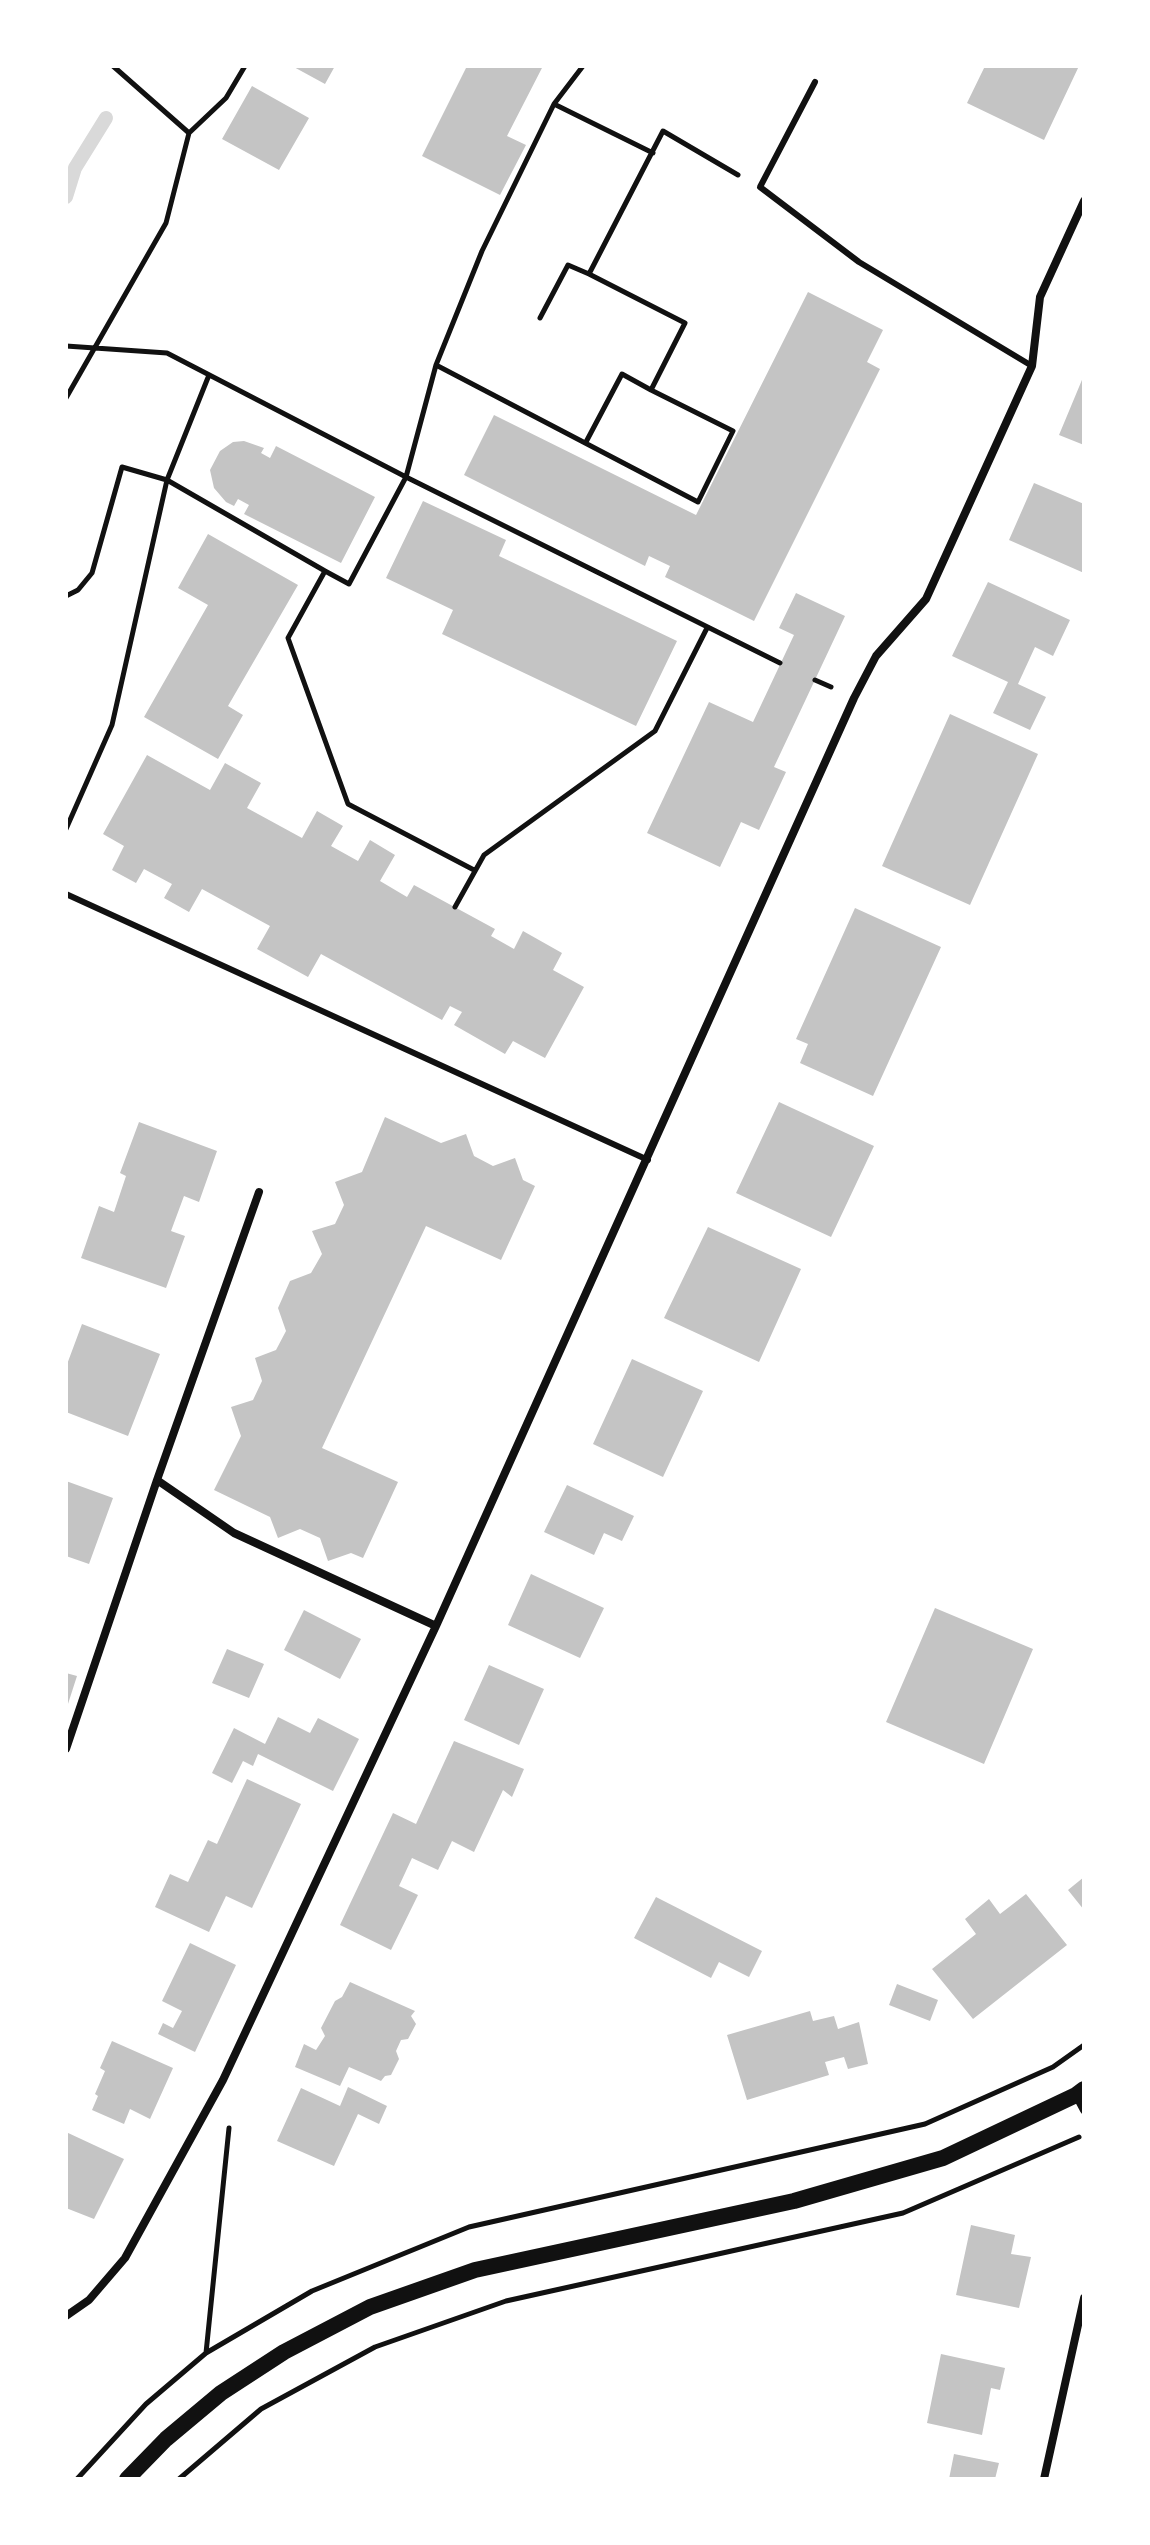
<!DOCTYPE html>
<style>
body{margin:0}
#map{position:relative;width:1150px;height:2545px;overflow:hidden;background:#fff;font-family:"Libre Baskerville",serif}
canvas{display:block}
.frame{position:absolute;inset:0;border:68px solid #fff;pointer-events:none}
</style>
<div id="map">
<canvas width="1150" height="2545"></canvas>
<div class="frame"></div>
</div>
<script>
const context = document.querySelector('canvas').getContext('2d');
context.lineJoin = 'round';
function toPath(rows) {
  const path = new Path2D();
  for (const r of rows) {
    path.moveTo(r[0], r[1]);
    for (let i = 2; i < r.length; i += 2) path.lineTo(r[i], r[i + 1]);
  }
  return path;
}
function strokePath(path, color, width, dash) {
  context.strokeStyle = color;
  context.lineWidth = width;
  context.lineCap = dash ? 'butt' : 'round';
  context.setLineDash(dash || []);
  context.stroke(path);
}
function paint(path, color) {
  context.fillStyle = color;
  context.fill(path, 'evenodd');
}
const stream = toPath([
 [66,197,75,168,106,118]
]);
const building = toPath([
 [292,66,335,66,325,84],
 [467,66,543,66,507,136,526,145,500,195,422,156],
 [985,66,1079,66,1044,140,967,103],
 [252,86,309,118,279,170,222,139],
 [808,292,883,330,867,362,880,369,754,621,665,577,670,566,649,556,645,566,464,475,494,415,696,515],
 [1084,375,1084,445,1059,435],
 [244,441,264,448,261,453,270,458,276,446,375,497,341,563,244,514,249,505,238,499,234,506,226,502,214,488,210,470,220,451,233,442],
 [1034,483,1084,504,1084,573,1009,540],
 [423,501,506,540,499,556,677,641,636,726,442,634,453,610,386,578],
 [208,534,298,585,228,706,243,715,218,759,144,717,208,605,178,588],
 [988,582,1070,620,1053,656,1035,647,1018,684,1046,697,1030,730,993,713,1008,682,952,656],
 [796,593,845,616,774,767,786,772,759,830,741,822,720,867,647,833,709,702,753,722,794,635,779,628],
 [950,714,1038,754,970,905,882,866],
 [147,755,210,790,225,763,261,783,247,808,302,838,317,811,343,826,331,846,358,861,370,840,395,855,380,881,407,897,414,885,495,929,491,936,514,949,523,931,562,953,553,970,584,987,545,1058,513,1041,505,1054,454,1025,462,1012,450,1006,442,1020,321,954,308,977,257,949,270,926,202,889,189,912,164,898,172,884,144,869,136,883,112,870,124,846,103,834],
 [855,908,941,947,873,1096,800,1063,808,1044,796,1039],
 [779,1102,874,1146,831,1237,736,1193],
 [385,1117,441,1143,466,1134,474,1156,493,1166,515,1158,523,1180,535,1186,501,1260,426,1226,322,1448,398,1482,363,1558,351,1553,328,1561,320,1538,300,1529,278,1538,270,1517,214,1490,241,1436,231,1407,253,1400,262,1381,255,1358,276,1350,286,1331,278,1308,290,1281,311,1273,322,1254,312,1231,335,1224,344,1205,335,1182,362,1172],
 [139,1122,217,1151,199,1202,184,1196,171,1231,185,1236,166,1288,81,1258,99,1206,114,1212,126,1176,120,1173],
 [708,1227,801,1269,759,1362,664,1318],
 [82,1324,160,1354,128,1436,66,1412,66,1367],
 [632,1359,703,1391,663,1477,593,1444],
 [66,1481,113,1498,89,1564,66,1556],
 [567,1485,634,1516,622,1541,604,1533,594,1555,544,1532],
 [531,1574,604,1608,580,1658,508,1625],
 [935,1608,1033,1649,984,1764,886,1722],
 [304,1610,361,1639,340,1679,284,1650],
 [227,1649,264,1664,249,1698,212,1683],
 [489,1665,544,1689,519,1745,464,1720],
 [66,1673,77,1676,67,1707,66,1707],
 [278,1717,310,1733,318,1718,359,1739,333,1791,258,1754,253,1766,243,1761,232,1783,212,1773,234,1728,265,1744],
 [454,1741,524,1769,512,1797,503,1790,474,1852,452,1841,438,1870,412,1858,399,1886,418,1895,391,1950,340,1925,393,1813,416,1824],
 [247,1779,301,1804,252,1908,226,1896,209,1932,155,1907,170,1874,188,1882,208,1840,217,1844],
 [1084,1877,1084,1910,1068,1890],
 [1026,1894,1067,1945,973,2019,932,1969,976,1934,965,1919,989,1899,1000,1914],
 [656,1897,762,1951,749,1977,719,1962,711,1978,634,1938],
 [190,1943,236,1965,195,2052,158,2034,163,2023,173,2028,182,2011,162,2001],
 [350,1982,415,2011,411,2016,416,2024,408,2039,401,2040,396,2051,399,2059,391,2075,385,2076,381,2081,349,2067,340,2086,295,2067,304,2044,316,2050,325,2036,321,2028,335,2001,342,1997],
 [897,1984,938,2000,930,2021,889,2005],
 [810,2011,813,2021,834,2016,838,2029,859,2022,868,2064,848,2069,844,2057,825,2062,829,2075,747,2100,727,2035],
 [112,2041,173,2068,150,2119,130,2109,124,2124,92,2110,98,2096,95,2094,105,2071,100,2068],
 [348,2087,387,2106,379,2124,358,2114,334,2166,277,2141,301,2088,340,2106],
 [66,2132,124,2159,94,2219,66,2208],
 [971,2225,1015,2235,1011,2254,1031,2257,1019,2308,956,2295],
 [941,2354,1005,2368,1000,2390,991,2388,982,2435,927,2423],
 [954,2454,999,2463,995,2479,949,2479]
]);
const path = toPath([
 [554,104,653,153],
 [189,133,226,98,245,66],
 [540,318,568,265,589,274],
 [66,346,167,353,406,477,780,663],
 [436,365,698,502,733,431,651,390,685,323,589,274,663,131,738,175],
 [66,398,166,223,189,133,113,66],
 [586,442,622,374,651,390],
 [325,571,349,584,406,477,436,365,482,251,554,104,583,66],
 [66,596,78,590,92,573,122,467,167,480,325,571,288,638,348,804,474,870],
 [815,680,831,687],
 [66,829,112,725,167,480,209,375],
 [455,907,484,855,655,731,707,628],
 [206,2353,229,2128],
 [77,2479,146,2404,206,2353,312,2291,469,2227,925,2124,1053,2067,1084,2045],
 [179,2479,261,2409,375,2347,506,2301,903,2213,1079,2137]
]);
const service = toPath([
 [815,82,760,187,859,262,1032,366],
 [66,894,648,1160]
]);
const minor = toPath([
 [259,1192,157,1480,234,1533,436,1626],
 [66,1749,157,1480],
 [1076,2095,1084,2110],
 [66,2316,89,2300,125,2258,223,2080,436,1626,854,698,876,656,926,599,1032,366,1040,297,1084,201],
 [1044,2479,1084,2298]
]);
const secondary = toPath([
 [127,2479,166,2439,221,2393,284,2352,370,2307,475,2270,794,2201,943,2158,1076,2095,1084,2089]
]);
strokePath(stream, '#d9d9d9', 14);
paint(building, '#c4c4c4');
strokePath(path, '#111', 5);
strokePath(service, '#111', 6);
strokePath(minor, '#111', 8);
strokePath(secondary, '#111', 16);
</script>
